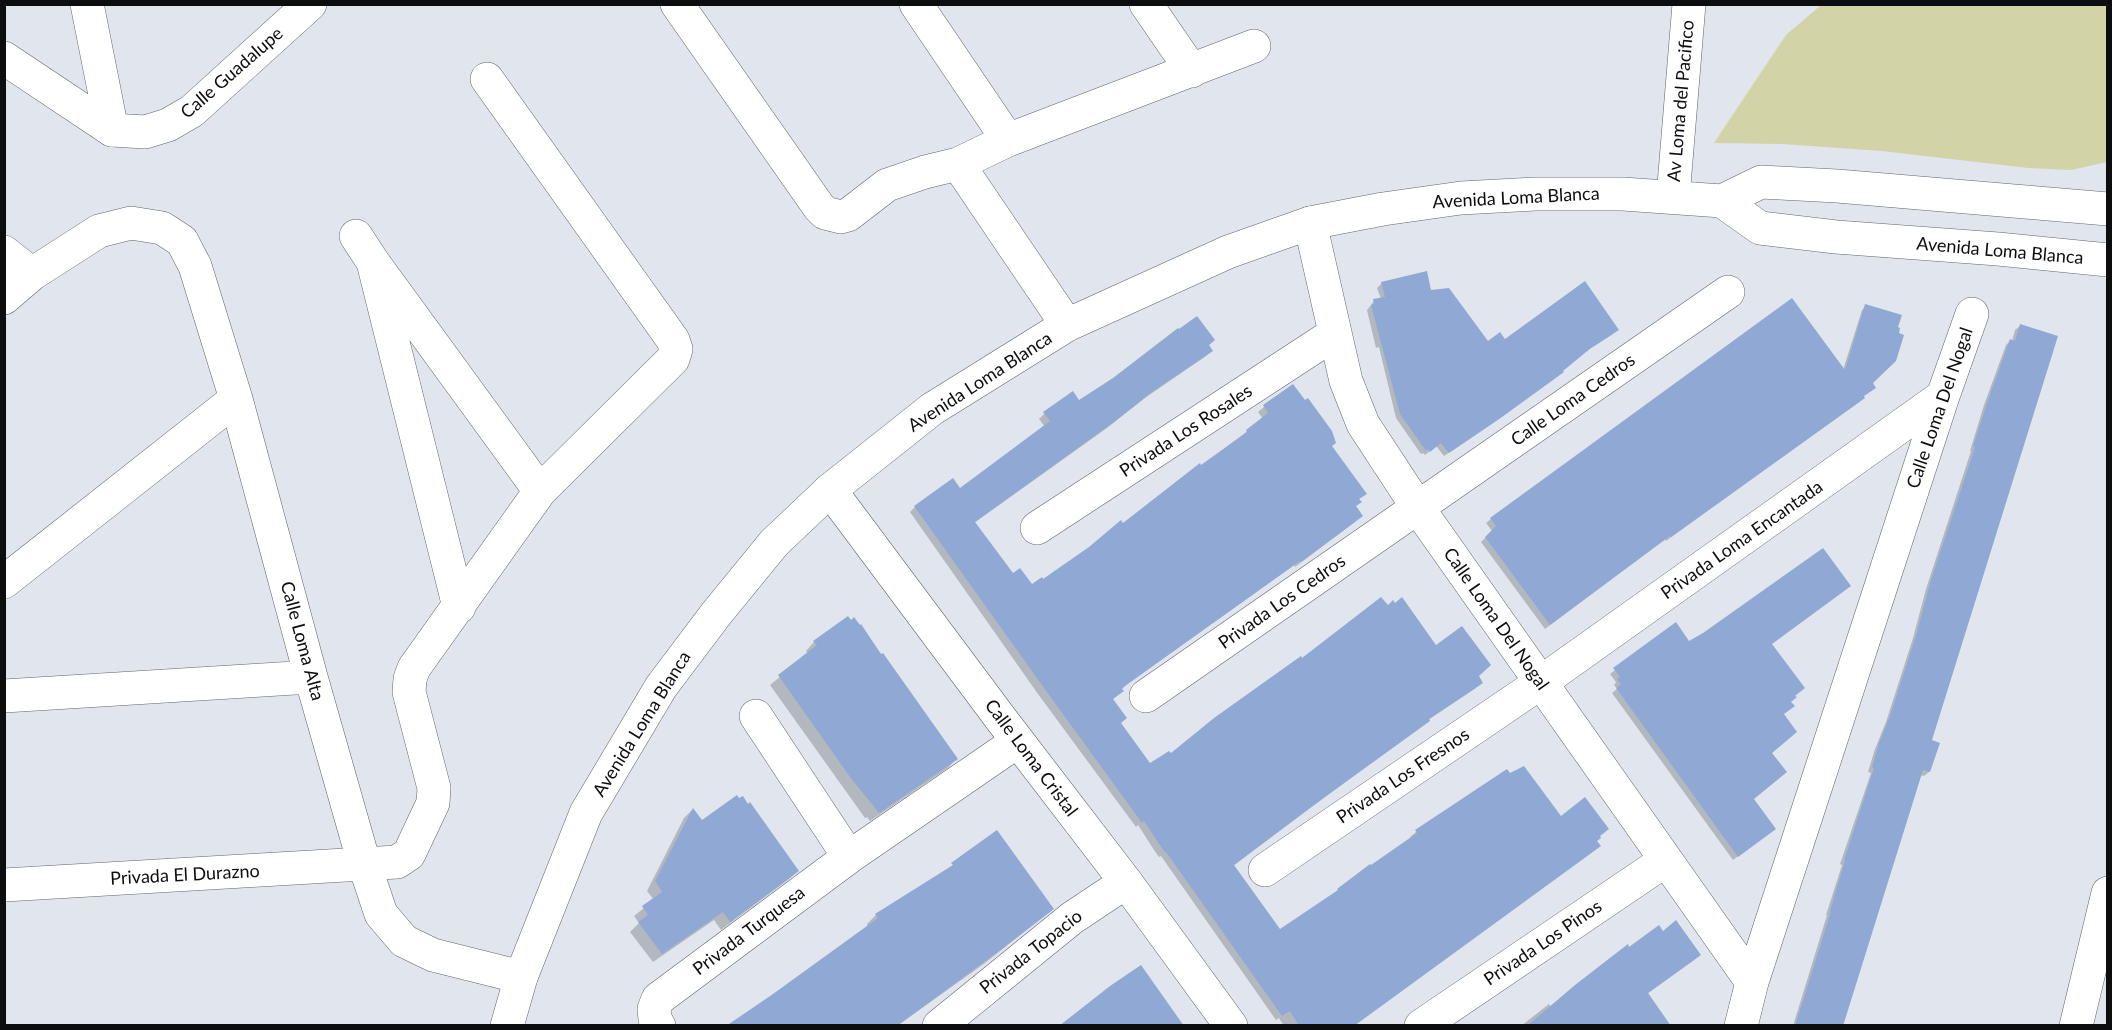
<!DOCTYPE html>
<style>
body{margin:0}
#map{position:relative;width:2112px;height:1030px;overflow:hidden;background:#e0e5ee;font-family:Lato,sans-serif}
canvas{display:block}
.frame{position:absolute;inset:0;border:6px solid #0b0d0f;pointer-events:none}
</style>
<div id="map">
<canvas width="2112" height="1030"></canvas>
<div class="frame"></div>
</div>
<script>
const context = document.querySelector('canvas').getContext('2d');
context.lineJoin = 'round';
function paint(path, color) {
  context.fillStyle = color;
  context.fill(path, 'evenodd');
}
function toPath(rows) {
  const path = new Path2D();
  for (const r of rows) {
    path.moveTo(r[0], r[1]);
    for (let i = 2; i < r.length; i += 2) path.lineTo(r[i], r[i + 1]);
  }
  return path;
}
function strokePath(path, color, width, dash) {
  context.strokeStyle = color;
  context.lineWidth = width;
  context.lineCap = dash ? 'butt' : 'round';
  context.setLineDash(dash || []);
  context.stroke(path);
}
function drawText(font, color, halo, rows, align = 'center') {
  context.font = font + ' Lato,sans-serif';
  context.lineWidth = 4.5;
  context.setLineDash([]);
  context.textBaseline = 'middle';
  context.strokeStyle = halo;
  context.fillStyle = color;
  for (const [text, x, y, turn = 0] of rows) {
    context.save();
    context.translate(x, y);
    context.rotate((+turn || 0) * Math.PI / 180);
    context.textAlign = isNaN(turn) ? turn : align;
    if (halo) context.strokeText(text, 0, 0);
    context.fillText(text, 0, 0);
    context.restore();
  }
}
const green = toPath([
 [1821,5,2107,5,2107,162,2071,170,2028,168,1882,151,1782,144,1714,143,1786,35]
]);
const shadow = toPath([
 [1382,283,1430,292,1488,343,1613,334,1585,352,1496,421,1444,456,1436,446,1425,455,1423,453,1421,454,1396,418,1379,347,1376,348,1367,310,1374,301,1381,299,1377,288],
 [1866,306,1871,383,1859,402,1666,541,1665,539,1545,629,1481,542,1492,531,1486,523,1491,519,1843,370,1862,310],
 [2020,326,1930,741,1929,772,1924,776,1920,775,1842,1026,1793,1026,1827,915,1826,915,1842,865,1840,864,1871,773,1868,772,1875,749,1886,722,1913,638,1926,589,1971,451,1970,451,1984,405,2006,345,2010,341,2012,341,2015,330],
 [1208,346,1211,350,1206,356,1145,398,1107,428,974,523,1012,576,1032,586,1043,581,1123,525,1241,436,1263,419,1258,412,1264,407,1293,386,1330,447,1365,494,1358,500,1355,507,1355,522,1295,567,1294,565,1120,689,1122,691,1112,700,1119,724,1150,765,1171,755,1302,660,1436,647,1477,676,1481,682,1476,688,1428,720,1233,866,1280,931,1332,895,1370,866,1371,867,1412,838,1410,837,1416,832,1480,787,1353,1026,1284,1026,1279,1018,1276,1020,1161,856,1159,857,1154,850,1138,825,1136,827,1038,694,910,512,915,507,960,490,1045,427,1039,419,1044,414,1079,402],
 [1675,624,1689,643,1770,644,1794,696,1782,715,1771,753,1752,799,1774,829,1733,860,1612,693,1617,689,1614,685,1616,682,1610,674],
 [814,642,881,656,956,759,948,768,870,821,867,817,865,818,770,685,808,654,806,651],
 [692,810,702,822,797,871,789,879,721,930,714,920,653,962,630,932,639,923,634,916,654,900,647,891,684,818],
 [997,832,1043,917,985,963,897,1026,867,924,876,915,945,871],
 [1629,949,1694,960,1647,994,1670,1026,1521,1026,1549,1004,1551,1007]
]);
const building = toPath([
 [1427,271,1431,290,1449,288,1488,341,1500,332,1505,339,1585,281,1619,330,1591,348,1563,371,1564,372,1502,417,1449,453,1441,443,1430,452,1428,449,1426,451,1400,414,1371,305,1374,304,1373,299,1385,297,1381,282],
 [1792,298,1845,370,1865,304,1902,315,1898,327,1900,328,1899,333,1904,335,1896,361,1873,383,1876,388,1864,396,1865,398,1671,537,1670,536,1550,625,1485,537,1496,526,1490,518],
 [1197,316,1215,340,1209,345,1213,351,1152,392,1114,422,975,522,1013,573,1020,568,1032,584,1042,577,1043,579,1089,547,1121,520,1123,523,1200,463,1201,465,1247,432,1246,430,1268,413,1263,405,1293,384,1305,400,1308,398,1332,431,1336,443,1332,446,1367,494,1359,499,1362,502,1356,506,1363,516,1301,562,1300,561,1125,686,1122,689,1124,691,1113,699,1127,718,1121,723,1150,763,1169,751,1171,753,1214,718,1301,656,1302,658,1381,597,1388,605,1393,600,1395,603,1402,597,1436,645,1462,626,1491,665,1479,676,1483,683,1429,719,1430,721,1307,810,1234,865,1280,929,1338,890,1337,889,1370,864,1371,865,1417,833,1415,830,1507,769,1510,773,1524,766,1561,816,1585,797,1609,829,1600,836,1601,838,1597,841,1601,846,1354,1026,1299,1026,1290,1011,1282,1016,1166,852,1165,852,1159,844,1144,821,1142,823,1044,688,914,506,953,478,960,488,1050,421,1043,412,1073,391,1079,400,1113,378,1178,328,1179,329],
 [2020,324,2058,336,1932,740,1940,743,1930,772,1923,770,1843,1026,1795,1026,1831,911,1830,911,1845,860,1844,860,1874,768,1872,767,1879,743,1890,716,1917,632,1930,583,1975,447,1973,446,1988,400,2010,339,2015,341],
 [1823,548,1851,586,1772,644,1805,688,1795,696,1797,697,1791,702,1795,706,1784,714,1797,732,1772,753,1787,772,1754,799,1776,829,1738,857,1616,688,1621,684,1617,679,1620,677,1613,668,1676,622,1689,641,1703,633],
 [848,616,851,620,854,617,860,625,861,624,881,654,883,653,958,759,879,813,850,777,778,675,817,645,813,641],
 [737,795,739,798,743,796,748,804,750,802,799,871,730,922,723,912,662,954,638,922,648,915,642,906,662,892,655,881,693,808,702,820],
 [997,830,1054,909,995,954,897,1026,726,1026,773,994,878,918,875,914,953,865,951,863],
 [1676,920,1701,955,1648,993,1671,1026,1527,1026,1575,985,1628,944,1629,947,1659,925,1663,931],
 [1141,965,1184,1026,1059,1026,1110,986]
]);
const minor = toPath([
 [87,4,112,130],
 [677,4,819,207,825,213,841,217,848,215,887,185,925,172,958,164,1008,140,1254,46],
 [916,4,1008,140],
 [1146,4,1192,71],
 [4,58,112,130],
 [958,164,1067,325],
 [1673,197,1689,4],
 [1310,223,1346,381,1363,424,1418,508,1752,982],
 [356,236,373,262,540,491],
 [4,252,32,274],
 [373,262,459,607],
 [4,298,32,274,99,231,131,223,162,228,182,241,195,266,236,399,311,677,364,863,381,914,404,941,433,955,521,977],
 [830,490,1001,719,1126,882,1231,1026],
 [1037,528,1334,334],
 [4,582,236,399],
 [4,696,311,677],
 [1146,696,1728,292],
 [756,716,849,857],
 [1265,870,1540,683,1943,396],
 [4,885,397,862,409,854,433,803,434,788,409,692,410,679,414,668,540,491,673,359,676,349,673,340,487,79],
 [659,1026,655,1019,654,1009,658,999,849,857,1018,741],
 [939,1026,1072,918,1126,882],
 [1421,1026,1666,860],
 [1741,1026,1752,982,1943,396,1972,314]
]);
const tertiary = toPath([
 [112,130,145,132,168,125,192,111,310,4],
 [1722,201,1760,228,1836,237,1998,249,2108,260],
 [507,1026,521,977,586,813,661,687,716,614,774,543,830,490,932,409,1067,325,1228,252,1310,223,1383,209,1461,198,1535,194,1623,194,1722,201,1761,182,1837,186,2108,209],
 [2076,1026,2108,893]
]);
const streetNames = [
 ["Calle Guadalupe",232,73,-41],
 ["Av Loma del Pacifico",1681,101,-85],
 ["Avenida Loma Blanca",1516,198,-3],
 ["Avenida Loma Blanca",2000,251,5],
 ["Avenida Loma Blanca",980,382,-33],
 ["Calle Loma Cedros",1573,400,-35],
 ["Calle Loma Del Nogal",1940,408,-71],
 ["Privada Los Rosales",1186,431,-33],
 ["Privada Loma Encantada",1742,540,-35],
 ["Privada Los Cedros",1282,602,-35],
 ["Calle Loma Del Nogal",1496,619,55],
 ["Calle Loma Alta",302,641,75],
 ["Avenida Loma Blanca",642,724,-58],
 ["Calle Loma Cristal",1031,758,53],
 ["Privada Los Fresnos",1403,776,-34],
 ["Privada El Durazno",185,875,-3],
 ["Privada Turquesa",749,931,-37],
 ["Privada Los Pinos",1543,943,-34],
 ["Privada Topacio",1031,952,-38]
];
paint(green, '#d2d4a8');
paint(shadow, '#0003');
paint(building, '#8fa9d4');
strokePath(minor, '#60656c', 34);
strokePath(tertiary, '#60656c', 34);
strokePath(minor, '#fff', 33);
strokePath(tertiary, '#fff', 33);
drawText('18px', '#0b0d0f', '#fff', streetNames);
</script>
